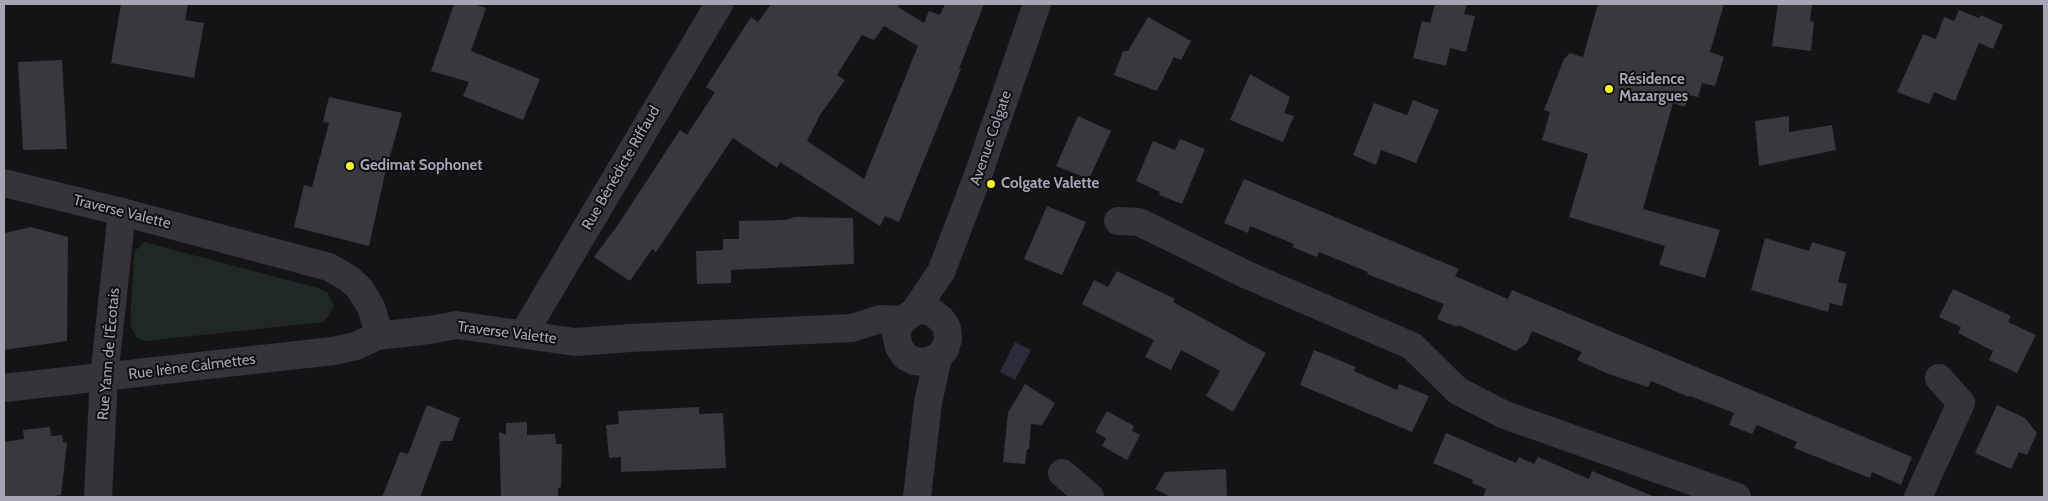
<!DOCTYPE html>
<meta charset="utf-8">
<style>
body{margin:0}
#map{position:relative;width:2048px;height:501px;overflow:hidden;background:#141315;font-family:Cabin,sans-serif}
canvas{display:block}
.frame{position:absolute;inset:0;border:5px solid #a5a5b6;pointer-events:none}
</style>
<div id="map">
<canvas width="2048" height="501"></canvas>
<div class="frame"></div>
</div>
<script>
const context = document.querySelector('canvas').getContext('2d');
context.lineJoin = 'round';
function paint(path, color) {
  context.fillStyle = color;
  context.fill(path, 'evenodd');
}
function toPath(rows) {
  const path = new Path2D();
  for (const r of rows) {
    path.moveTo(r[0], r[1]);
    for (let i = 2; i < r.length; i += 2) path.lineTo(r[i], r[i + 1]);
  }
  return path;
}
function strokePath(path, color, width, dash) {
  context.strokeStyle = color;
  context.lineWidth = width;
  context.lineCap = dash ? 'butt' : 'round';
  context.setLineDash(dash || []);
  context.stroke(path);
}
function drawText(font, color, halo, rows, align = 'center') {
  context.font = font + ' Cabin,sans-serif';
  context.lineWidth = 4;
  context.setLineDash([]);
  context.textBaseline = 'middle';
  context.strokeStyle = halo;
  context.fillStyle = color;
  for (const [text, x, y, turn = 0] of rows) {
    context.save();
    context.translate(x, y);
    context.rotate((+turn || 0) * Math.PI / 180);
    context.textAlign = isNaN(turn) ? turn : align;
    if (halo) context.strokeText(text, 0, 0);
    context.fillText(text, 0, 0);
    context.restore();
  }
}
const green = toPath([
 [144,242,318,288,327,292,334,305,330,314,323,322,146,341,137,338,130,325,134,252]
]);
const water = toPath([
 [1015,342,1031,350,1015,380,1000,372]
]);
const building = toPath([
 [121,4,188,4,185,20,204,23,194,78,111,63],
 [454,4,474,4,486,8,471,51,540,79,523,120,463,96,469,82,431,71],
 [771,4,900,4,898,7,924,23,929,11,940,15,945,4,984,4,959,69,961,69,899,222,885,216,880,226,780,162,777,168,733,138,656,252,652,249,630,281,594,257,617,226,680,130,687,135,715,92,706,87,751,17,758,22],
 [884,26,918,46,864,179,807,141,820,115,845,80,837,75,862,35,874,40],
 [1435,4,1467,4,1464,14,1475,16,1466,52,1450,48,1446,66,1413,58,1422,21,1430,23],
 [1598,4,1724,4,1710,52,1724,57,1715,86,1702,83,1698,97,1689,95,1685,107,1673,103,1643,209,1720,230,1705,278,1659,265,1665,246,1569,217,1588,154,1542,140,1550,112,1544,110,1564,59,1570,53,1583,57],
 [1778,4,1812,4,1810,21,1814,22,1811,51,1772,46],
 [1959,10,1979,18,1981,15,2003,25,1993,49,1979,43,1955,101,1934,92,1929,104,1897,92,1923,34,1936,39,1944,17,1954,21],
 [1148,17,1191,41,1181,60,1174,57,1157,91,1114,75,1123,51,1128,51],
 [62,60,67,149,23,150,18,62],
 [1250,74,1290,97,1284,113,1294,116,1283,142,1230,120],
 [329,97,402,113,385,174,369,246,294,227,304,185,312,187,329,123,323,122],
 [1413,100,1439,110,1416,163,1381,150,1376,165,1353,155,1374,103,1407,115],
 [1078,116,1111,131,1089,179,1056,166],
 [1789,116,1789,132,1832,125,1836,150,1759,166,1755,121],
 [1180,139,1205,149,1182,204,1159,195,1160,192,1136,181,1153,141,1175,150],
 [1244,179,1459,269,1455,276,1508,299,1512,290,1912,457,1901,485,1872,472,1870,478,1794,448,1797,442,1757,425,1752,434,1729,425,1734,413,1690,396,1689,397,1651,381,1648,387,1609,374,1577,360,1582,352,1532,331,1527,343,1516,351,1458,325,1457,327,1437,319,1444,304,1367,274,1368,272,1319,252,1317,257,1292,247,1294,244,1250,226,1248,233,1224,223],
 [1047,206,1086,222,1062,275,1024,259],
 [795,217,853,218,854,264,731,270,731,283,697,284,696,251,723,250,723,239,739,239,739,221,785,220],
 [31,227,68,237,67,341,4,350,5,233],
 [1765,238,1809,251,1812,242,1846,252,1838,282,1847,284,1842,306,1830,303,1828,312,1751,290],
 [1117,271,1175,299,1173,302,1266,353,1233,412,1206,396,1220,371,1181,350,1171,370,1145,357,1154,340,1082,304,1094,280,1108,287],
 [1953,289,2011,316,2008,322,2036,335,2017,373,1989,360,1993,351,1958,333,1961,327,1939,317],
 [1314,350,1356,367,1354,371,1397,390,1399,384,1429,396,1412,432,1300,385],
 [1025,384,1055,403,1042,425,1031,424,1029,449,1027,449,1025,464,1003,462,1008,413],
 [427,405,460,418,452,441,441,441,420,497,382,497,400,452,408,454],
 [1997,405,2025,418,2037,433,2027,455,2019,452,2011,469,1975,453],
 [699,407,699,414,723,413,726,468,621,472,621,457,609,458,606,425,619,424,618,411],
 [1107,411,1134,426,1132,431,1140,435,1127,460,1102,446,1106,438,1095,432],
 [527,422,527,435,555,434,556,444,562,444,561,487,558,488,558,497,501,497,499,432,506,435,506,423],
 [50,427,51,436,62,435,63,442,67,443,61,495,44,497,4,497,4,442,24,439,23,430],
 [1446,433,1516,463,1519,457,1534,464,1538,457,1589,479,1592,471,1655,497,1483,497,1486,489,1472,483,1473,480,1433,463],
 [1226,469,1227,497,1171,497,1155,489,1165,472]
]);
const minor = toPath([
 [4,183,122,212,329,267,348,278,360,289,371,307,376,323,377,336],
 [1118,221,1139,222,1247,275,1412,346,1458,391,1505,415,1737,497],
 [526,335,530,323,719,4],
 [4,388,333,351,356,346,377,336,429,330,457,325,575,342,630,338,852,328,880,319,902,320],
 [1062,473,1090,497],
 [98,497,104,377,122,212],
 [1918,497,1961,403,1939,378]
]);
const tertiary = toPath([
 [914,312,924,310,933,313,941,319,947,328,948,339,945,349,938,357,926,362,914,361,905,356,899,347,896,333,902,320,914,312,941,272,977,178,1037,4],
 [917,497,928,403,938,357]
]);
const markers = [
 [1609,89,5,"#f3f72a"],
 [350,166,5,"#f3f72a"],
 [991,184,5,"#f3f72a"]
];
const poiNames = [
 ["Résidence",1619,80],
 ["Mazargues",1619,97],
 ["Gedimat Sophonet",360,166],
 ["Colgate Valette",1001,184]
];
const streetNames = [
 ["Avenue Colgate",991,138,-71],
 ["Rue Bénédicte Riffaud",621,168,-60],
 ["Traverse Valette",122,212,14],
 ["Traverse Valette",507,333,7],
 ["Rue Yann de l'Écotais",109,354,-85],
 ["Rue Irène Calmettes",192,367,-7]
];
paint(green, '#202824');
paint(water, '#292d39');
paint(building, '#39383d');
strokePath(minor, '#36343a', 28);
strokePath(tertiary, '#36343a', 28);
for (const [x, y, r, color] of markers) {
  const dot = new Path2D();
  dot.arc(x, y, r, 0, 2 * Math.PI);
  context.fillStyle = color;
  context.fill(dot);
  strokePath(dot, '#0f0e10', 2);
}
drawText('bold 15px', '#a5a5b6', '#0f0e10', poiNames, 'left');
drawText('15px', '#a5a5b6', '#0f0e10', streetNames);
</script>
